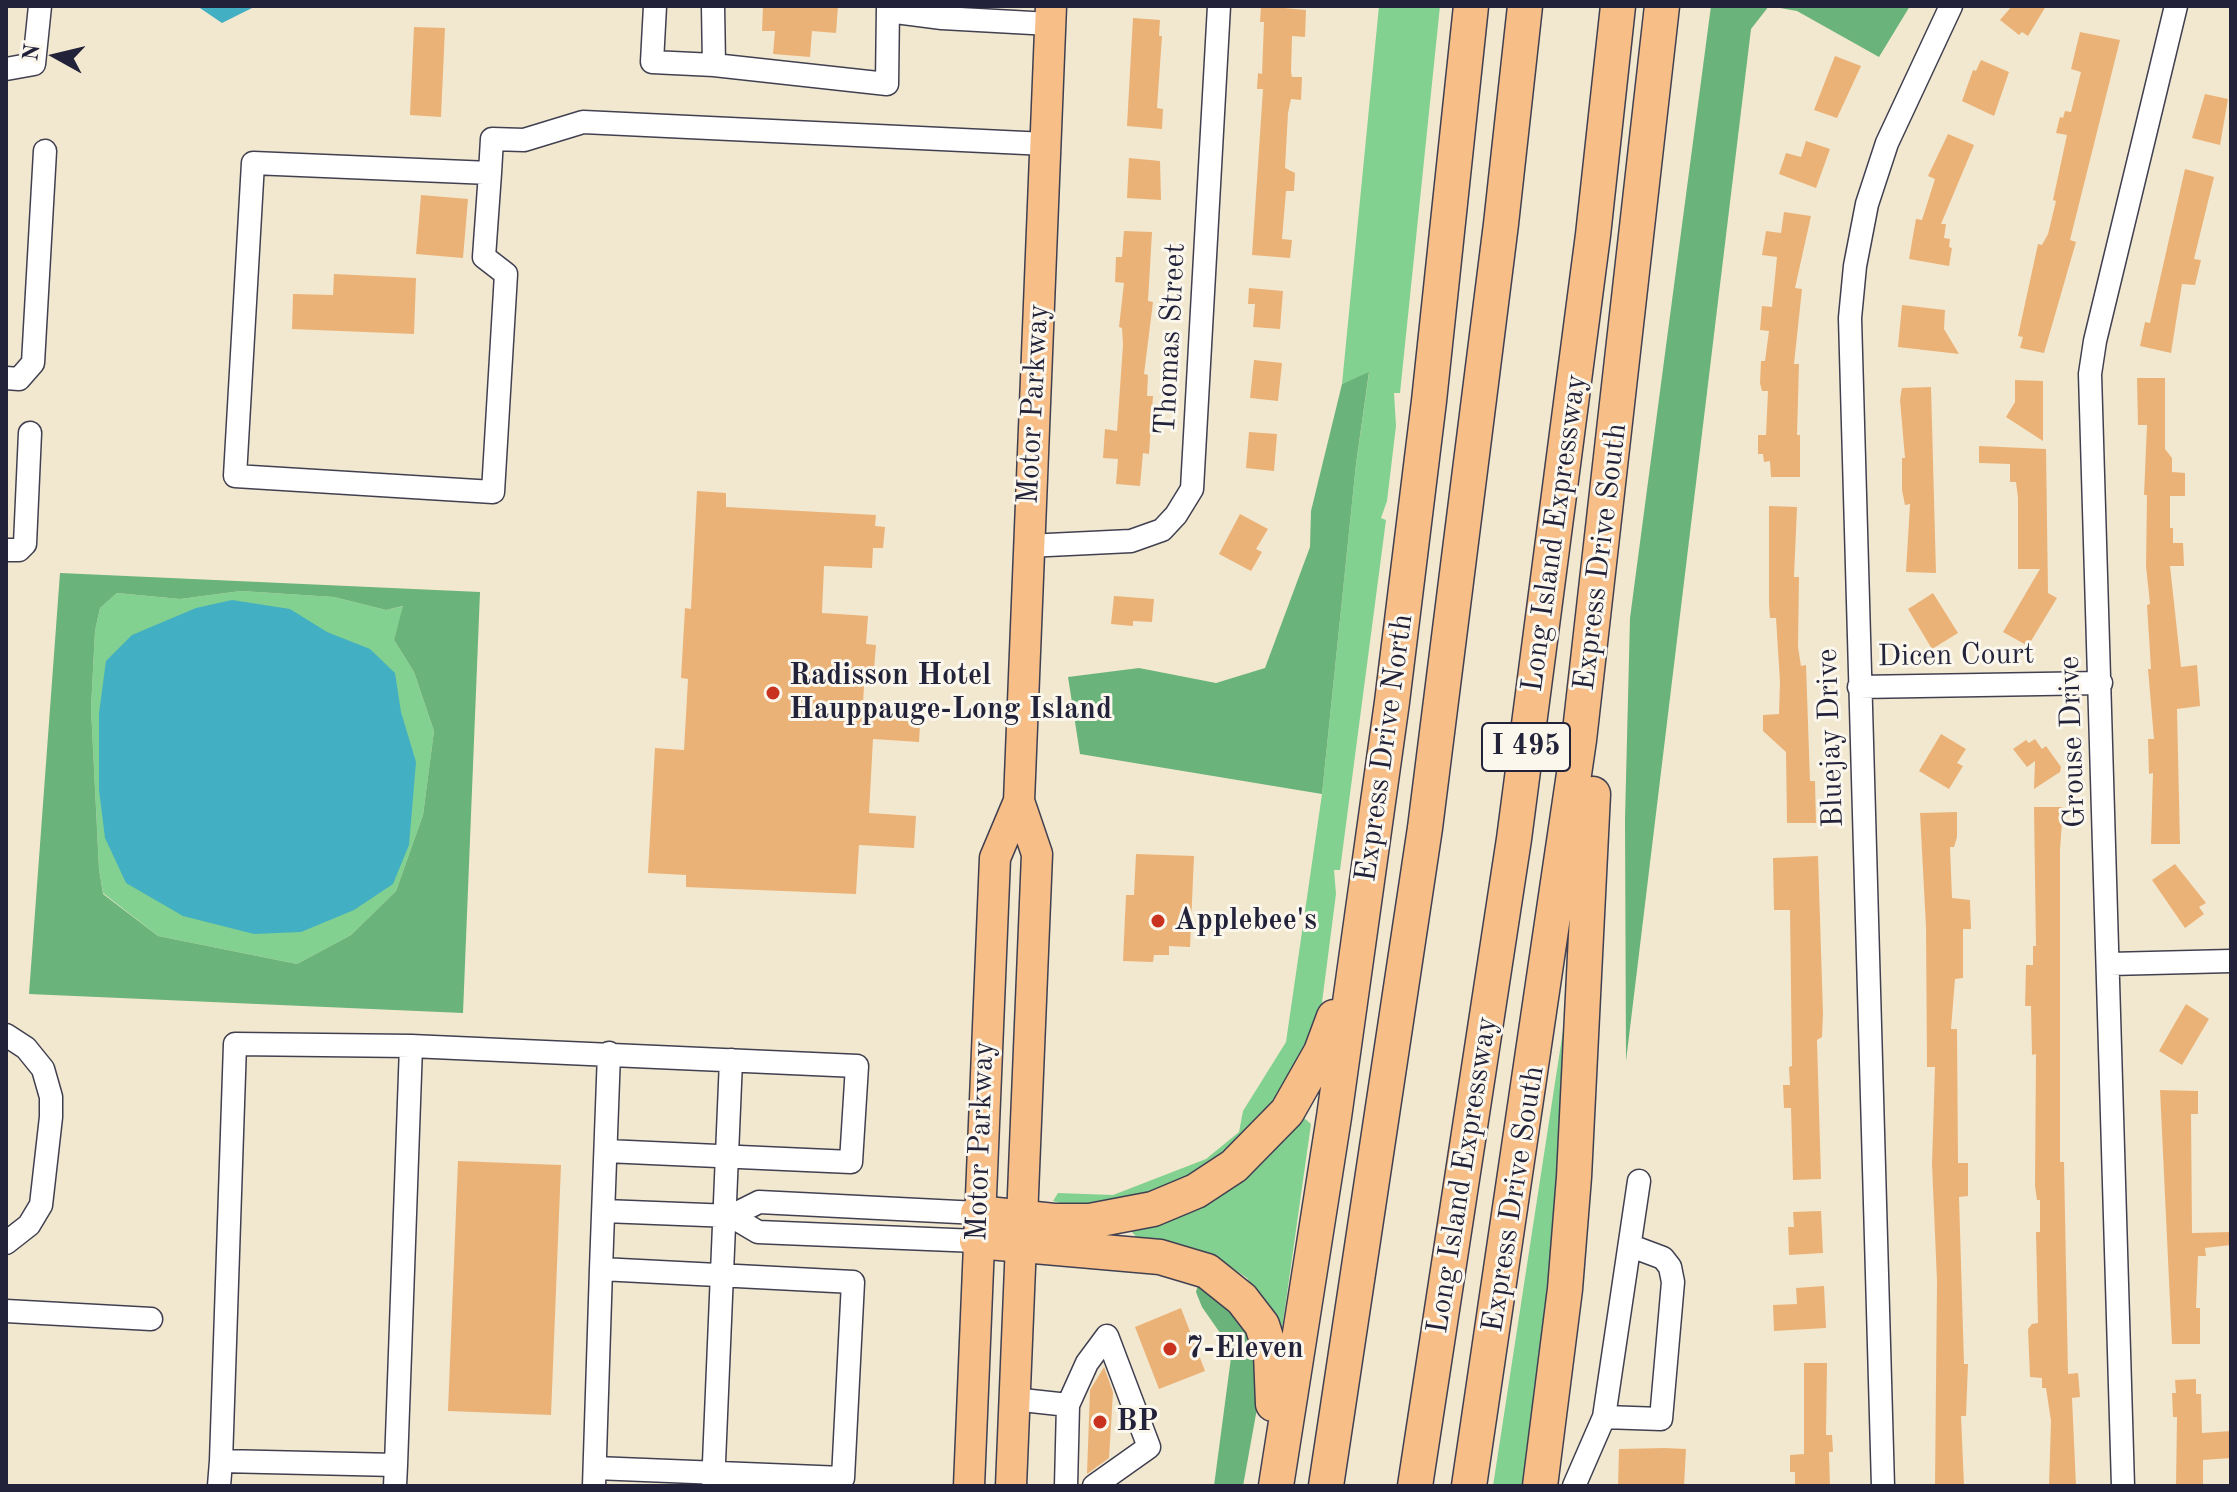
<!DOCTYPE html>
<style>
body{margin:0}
#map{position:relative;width:2237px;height:1492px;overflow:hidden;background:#f2e8cf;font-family:"Old Standard TT",serif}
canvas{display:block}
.frame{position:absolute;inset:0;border:8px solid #22223b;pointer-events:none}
.north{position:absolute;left:16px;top:16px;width:80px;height:80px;-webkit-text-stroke:6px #fbf7ec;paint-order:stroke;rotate:278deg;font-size:22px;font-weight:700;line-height:32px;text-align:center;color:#22223b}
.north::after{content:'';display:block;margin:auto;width:28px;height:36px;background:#22223b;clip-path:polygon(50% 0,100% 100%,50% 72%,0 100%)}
</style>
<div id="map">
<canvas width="2237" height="1492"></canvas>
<div class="frame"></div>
<div class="north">N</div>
</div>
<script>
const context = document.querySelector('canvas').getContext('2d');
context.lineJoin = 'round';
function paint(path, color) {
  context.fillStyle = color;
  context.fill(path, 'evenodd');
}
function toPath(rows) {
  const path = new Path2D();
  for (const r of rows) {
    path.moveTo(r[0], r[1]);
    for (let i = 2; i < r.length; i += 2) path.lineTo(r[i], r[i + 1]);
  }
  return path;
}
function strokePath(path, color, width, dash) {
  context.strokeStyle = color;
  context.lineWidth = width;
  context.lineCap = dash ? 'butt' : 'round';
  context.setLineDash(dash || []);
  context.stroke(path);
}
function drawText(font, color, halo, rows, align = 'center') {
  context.font = font + ' "Old Standard TT",serif';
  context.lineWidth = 6;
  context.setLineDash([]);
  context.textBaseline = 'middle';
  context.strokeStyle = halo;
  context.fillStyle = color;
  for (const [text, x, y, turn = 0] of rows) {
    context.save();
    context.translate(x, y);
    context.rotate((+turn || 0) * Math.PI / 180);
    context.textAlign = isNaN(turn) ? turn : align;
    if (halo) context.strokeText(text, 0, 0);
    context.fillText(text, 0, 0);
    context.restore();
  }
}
const green = toPath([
 [1379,6,1440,6,1400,393,1394,393,1396,426,1387,501,1381,518,1386,520,1340,870,1334,870,1336,894,1321,1010,1305,1055,1280,1102,1217,1166,1131,1203,1075,1207,1053,1201,1058,1193,1113,1195,1206,1159,1239,1132,1243,1111,1286,1042,1322,794,1356,464,1369,373,1342,384],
 [241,591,334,597,386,610,404,606,394,640,414,672,434,731,423,815,396,891,351,935,297,964,158,936,103,893,99,869,91,708,95,631,100,608,117,593,180,599],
 [1572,972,1561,1258,1525,1486,1493,1486],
 [1303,1117,1311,1124,1282,1329,1247,1278,1212,1254,1177,1243,1139,1240,1130,1230,1225,1191,1270,1155]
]);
const forest = toPath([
 [1711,6,1910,6,1879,57,1797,11,1769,6,1751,29,1626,1061,1625,819,1630,618],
 [1369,372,1356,464,1322,794,1080,754,1068,677,1139,668,1216,683,1265,668,1310,547,1311,511,1342,384],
 [60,573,480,592,463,1013,29,994],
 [241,591,334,597,386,610,403,606,394,640,414,672,434,731,423,815,396,891,351,935,297,964,158,936,103,894,99,869,91,708,95,631,100,608,117,593,180,599],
 [1200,1278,1245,1324,1256,1351,1260,1392,1243,1486,1214,1486,1232,1350,1202,1307,1196,1292]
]);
const water = toPath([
 [197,6,256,6,222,23],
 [232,600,290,609,327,632,370,649,395,673,401,712,416,762,409,845,393,884,354,910,301,932,254,934,183,916,126,883,105,838,99,790,99,713,106,661,132,635,196,608]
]);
const building = toPath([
 [763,6,838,6,836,33,812,31,810,57,773,54,775,31,762,31],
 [1261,6,1306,10,1305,37,1292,36,1291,72,1292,77,1302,77,1301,100,1291,99,1288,113,1285,168,1295,173,1294,191,1286,191,1282,239,1292,240,1290,258,1252,255,1263,89,1257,89,1258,73,1262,74,1264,22,1260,22],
 [2012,6,2046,6,2028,36,2022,32,2019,35,2000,20],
 [1133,18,1160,20,1159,36,1162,36,1157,108,1163,109,1162,129,1127,126],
 [414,27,445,28,441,117,410,115],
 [2080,32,2120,40,2070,240,2076,242,2044,353,2020,348,2023,337,2018,336,2038,244,2042,245,2048,234,2056,201,2053,200,2067,135,2056,133,2060,117,2063,118,2065,111,2071,112,2081,72,2071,69],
 [1835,56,1861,66,1837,118,1814,110],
 [1981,60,2009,72,1994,116,1962,101,1973,70,1976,71],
 [2205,94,2228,99,2220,145,2192,138],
 [1948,134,1974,145,1941,224,1946,224,1944,238,1950,239,1949,247,1952,248,1949,266,1909,259,1916,219,1922,220,1935,179,1928,176],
 [1806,141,1830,149,1816,188,1779,174,1786,153,1801,157],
 [1129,158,1160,161,1161,200,1127,198],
 [2185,169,2214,177,2194,259,2201,260,2195,285,2182,284,2171,353,2140,346,2145,322,2150,323],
 [421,195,468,199,463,258,416,254],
 [1784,212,1811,216,1795,288,1802,289,1794,364,1799,364,1797,435,1800,435,1800,477,1771,477,1770,461,1764,462,1763,454,1758,454,1758,435,1766,435,1768,391,1762,391,1760,383,1761,361,1765,361,1769,331,1760,330,1762,306,1772,307,1777,257,1762,255,1766,231,1781,233],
 [1124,231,1152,232,1148,301,1153,302,1144,374,1148,375,1147,396,1153,396,1149,454,1143,453,1140,486,1116,484,1118,459,1103,458,1105,429,1117,431,1123,345,1122,328,1119,327,1124,283,1115,282,1116,257,1122,257],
 [334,274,416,278,414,334,292,329,293,294,333,295],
 [1249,288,1283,291,1280,329,1253,327,1255,304,1248,304],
 [1902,305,1945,310,1944,329,1959,354,1898,347],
 [1254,360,1282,363,1278,401,1250,398],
 [2137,378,2165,378,2165,449,2172,458,2172,472,2185,473,2185,496,2170,496,2170,528,2173,528,2173,543,2183,543,2184,566,2170,566,2181,667,2197,665,2200,706,2177,709,2180,844,2151,844,2153,773,2149,774,2148,739,2154,739,2148,669,2151,669,2147,605,2150,604,2146,566,2147,495,2144,495,2147,425,2138,425],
 [2015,380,2043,381,2043,441,2006,417,2015,402],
 [1931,387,1936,573,1906,572,1910,504,1905,505,1902,490,1902,458,1905,458,1900,400,1902,388],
 [1249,432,1277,434,1274,471,1246,468],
 [1979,446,2046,449,2048,593,2057,598,2028,646,2003,632,2040,569,2018,569,2018,498,2016,482,2010,482,2010,464,1979,463],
 [697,491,726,493,726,507,876,515,875,526,885,527,883,548,873,548,872,568,824,566,822,613,868,616,866,644,876,645,874,669,865,668,863,704,921,707,919,742,873,739,869,813,916,816,914,848,859,845,856,894,686,887,686,875,648,873,655,748,684,750,688,679,681,678,685,608,691,609],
 [1769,506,1797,507,1794,577,1799,577,1798,647,1801,666,1806,665,1810,781,1815,781,1816,823,1787,823,1786,752,1763,731,1763,715,1779,714,1780,682,1776,618,1770,618,1769,604],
 [1240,514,1268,529,1256,549,1262,552,1251,571,1219,554],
 [1933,593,1958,633,1932,649,1908,609],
 [1114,596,1154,599,1152,622,1133,621,1133,626,1111,624],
 [1941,734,1966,749,1957,763,1963,766,1949,789,1919,771],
 [2035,739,2042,749,2046,746,2061,767,2060,772,2034,789,2035,761,2027,767,2013,749,2026,740,2029,743],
 [2034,807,2063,807,2060,850,2060,1162,2064,1162,2068,1374,2078,1373,2080,1397,2072,1398,2076,1486,2049,1486,2051,1421,2046,1388,2042,1388,2042,1378,2030,1377,2028,1329,2032,1324,2038,1323,2036,1232,2040,1232,2040,1200,2037,1200,2035,1186,2036,1054,2032,1055,2031,1006,2025,1006,2026,965,2033,965,2033,946,2036,946],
 [1957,812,1957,837,1954,847,1950,847,1952,898,1970,900,1971,929,1963,929,1963,978,1955,979,1951,1029,1957,1029,1958,1163,1968,1163,1968,1196,1959,1197,1964,1364,1968,1364,1966,1416,1961,1416,1964,1486,1935,1486,1937,1281,1932,1164,1935,1067,1927,1067,1926,927,1920,813],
 [1136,854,1194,856,1190,947,1169,946,1169,955,1154,955,1153,962,1123,961,1126,895,1134,895],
 [1818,856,1823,1014,1822,1037,1817,1040,1821,1179,1793,1180,1791,1108,1784,1108,1783,1085,1790,1085,1789,1067,1792,1066,1790,910,1774,910,1773,858],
 [2175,864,2206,903,2199,907,2204,914,2185,928,2152,880],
 [2186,1004,2209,1019,2182,1065,2159,1051],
 [2160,1090,2198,1091,2198,1114,2191,1114,2192,1233,2231,1232,2231,1245,2205,1248,2206,1256,2198,1256,2196,1308,2200,1308,2200,1344,2172,1344],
 [458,1161,561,1165,551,1415,448,1411],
 [1821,1211,1823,1253,1789,1255,1788,1227,1794,1227,1793,1212],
 [1824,1286,1826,1328,1774,1331,1773,1305,1797,1304,1796,1288],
 [1181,1308,1205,1371,1159,1389,1135,1327],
 [1804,1363,1827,1363,1826,1435,1832,1435,1833,1452,1829,1452,1830,1486,1795,1486,1795,1472,1790,1472,1790,1455,1804,1454],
 [1104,1367,1113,1392,1109,1458,1087,1474,1090,1390],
 [2196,1379,2196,1394,2201,1394,2202,1433,2231,1431,2231,1458,2203,1460,2203,1486,2176,1486,2177,1417,2173,1417,2172,1393,2176,1393,2175,1380],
 [1665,1448,1686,1449,1684,1486,1618,1486,1619,1449]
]);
const minor = toPath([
 [655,6,652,62,714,65,887,84,888,6],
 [713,6,714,65],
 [888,11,942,18,1050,24],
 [6,69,34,64,40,6],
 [490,173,253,163,235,476,493,492,506,274,484,257,490,173,492,139,524,140,583,122,1046,144],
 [6,378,19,379,33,363,45,151],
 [1027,546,1131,541,1162,530,1176,515,1192,489,1219,6],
 [6,550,19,550,25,544,30,433],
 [1859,687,2101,683],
 [2110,964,2231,961],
 [6,1035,26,1048,43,1069,51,1097,51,1117,41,1205,29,1225,6,1243],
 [411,1046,857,1066,851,1162,606,1151],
 [604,1211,731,1216,758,1232,977,1241],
 [731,1216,759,1202,978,1213],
 [601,1269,609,1053],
 [6,1311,151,1319],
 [1013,1399,1068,1405],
 [1604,1417,1661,1419,1673,1282,1670,1267,1663,1258,1631,1246],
 [221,1461,235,1044,411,1046,396,1465],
 [219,1486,221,1461,396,1465,395,1486],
 [594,1486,601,1269,853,1282,843,1478,595,1468],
 [713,1486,731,1060],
 [1066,1486,1068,1405,1087,1363,1107,1336,1149,1447,1094,1486],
 [1574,1486,1604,1417,1639,1181],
 [1883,1486,1850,318,1855,266,1867,204,1887,143,1951,6],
 [2123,1486,2090,374,2095,341,2176,6]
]);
const major = toPath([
 [969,1486,995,858,1019,801],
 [1011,1486,1037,854,1019,801,1051,6]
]);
const highway = toPath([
 [978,1213,1054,1221,1090,1221,1153,1209,1196,1191,1234,1166,1287,1112,1321,1052,1334,1017],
 [977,1241,1160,1257,1207,1271,1242,1299,1262,1325,1271,1353,1273,1404],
 [1276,1486,1334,1117,1392,702,1429,401,1471,6],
 [1326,1486,1425,828,1501,224,1525,6],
 [1415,1486,1514,839,1593,235,1618,6],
 [1469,1486,1579,740,1662,6],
 [1540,1486,1565,1289,1574,1177,1593,794]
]);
const markers = [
 [773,693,8,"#c8321e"],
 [1158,921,8,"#c8321e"],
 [1170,1349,8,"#c8321e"],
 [1100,1422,8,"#c8321e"]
];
const shields = [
 [1526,747,88]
];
const shieldNames = [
 ["I 495",1526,747]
];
const streetNames = [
 ["Thomas Street",1171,339,-87],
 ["Motor Parkway",1034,404,-87],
 ["Long Island Expressway",1555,533,-82],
 ["Express Drive South",1601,557,-83],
 ["Dicen Court",1956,656,-1],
 ["Bluejay Drive",1831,738,-92],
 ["Grouse Drive",2073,742,-92],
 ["Express Drive North",1385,748,-82],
 ["Motor Parkway",981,1141,-88],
 ["Long Island Expressway",1463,1175,-81],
 ["Express Drive South",1514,1199,-81]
];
const poiNames = [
 ["Radisson Hotel",789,676],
 ["Hauppauge-Long Island",789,710],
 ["Applebee's",1174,921],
 ["7-Eleven",1186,1349],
 ["BP",1116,1422]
];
paint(green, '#83d190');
paint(forest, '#6ab37a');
paint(water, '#43afc2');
paint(building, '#ebb277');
strokePath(minor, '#414051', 25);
strokePath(major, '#414051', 33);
strokePath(highway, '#414051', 37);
strokePath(minor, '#fff', 22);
strokePath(major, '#f7be87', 30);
strokePath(highway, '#f7be87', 34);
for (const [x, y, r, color] of markers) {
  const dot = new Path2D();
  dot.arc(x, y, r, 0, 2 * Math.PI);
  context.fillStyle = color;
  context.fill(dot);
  strokePath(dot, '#fbf7ec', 3);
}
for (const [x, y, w] of shields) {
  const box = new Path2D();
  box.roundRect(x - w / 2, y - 24, w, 48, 6);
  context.fillStyle = '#fbf7ec';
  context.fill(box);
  strokePath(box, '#22223b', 2);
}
drawText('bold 28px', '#22223b', null, shieldNames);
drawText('30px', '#22223b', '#fbf7ec', streetNames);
drawText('bold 30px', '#22223b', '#fbf7ec', poiNames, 'left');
</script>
